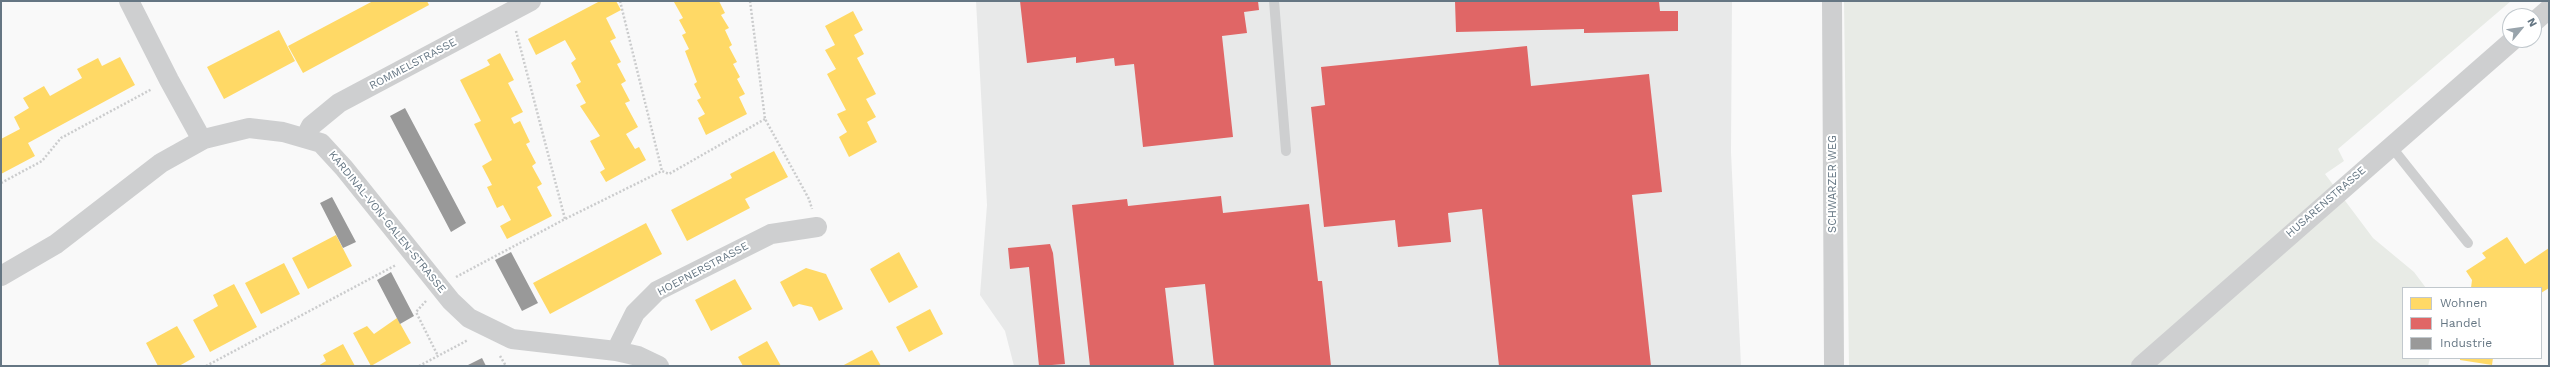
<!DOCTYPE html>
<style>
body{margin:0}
#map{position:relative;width:2550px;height:367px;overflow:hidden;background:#f9f9f9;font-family:"Work Sans",sans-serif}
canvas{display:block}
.frame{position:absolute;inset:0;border:2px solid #657683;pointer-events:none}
.legend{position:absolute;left:2402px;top:287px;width:140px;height:72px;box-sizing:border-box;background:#fff;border:1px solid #c1c8cd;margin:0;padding:5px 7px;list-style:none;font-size:12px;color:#657683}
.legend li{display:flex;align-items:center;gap:8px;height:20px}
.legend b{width:20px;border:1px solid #c1c8cd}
.north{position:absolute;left:2502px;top:8px;width:40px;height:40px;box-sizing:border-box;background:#fff;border:1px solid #c1c8cd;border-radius:50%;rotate:61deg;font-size:11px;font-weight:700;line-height:16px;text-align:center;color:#657683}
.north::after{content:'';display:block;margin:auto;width:14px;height:18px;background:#99a4ac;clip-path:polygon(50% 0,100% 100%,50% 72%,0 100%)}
</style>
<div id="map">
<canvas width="2550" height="367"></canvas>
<div class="frame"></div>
<ul class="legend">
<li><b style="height:11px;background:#ffd966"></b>Wohnen</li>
<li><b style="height:11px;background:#e06666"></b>Handel</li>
<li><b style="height:11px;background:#999"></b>Industrie</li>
</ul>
<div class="north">N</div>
</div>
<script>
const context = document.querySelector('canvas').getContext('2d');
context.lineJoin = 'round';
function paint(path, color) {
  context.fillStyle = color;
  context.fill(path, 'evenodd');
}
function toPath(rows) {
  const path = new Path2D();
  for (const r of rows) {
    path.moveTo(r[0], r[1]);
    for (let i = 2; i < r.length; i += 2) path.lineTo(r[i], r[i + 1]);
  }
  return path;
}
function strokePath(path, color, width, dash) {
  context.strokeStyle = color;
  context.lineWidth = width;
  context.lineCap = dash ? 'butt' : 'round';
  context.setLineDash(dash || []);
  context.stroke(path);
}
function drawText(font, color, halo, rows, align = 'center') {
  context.font = font + ' "Work Sans",sans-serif';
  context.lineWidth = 4;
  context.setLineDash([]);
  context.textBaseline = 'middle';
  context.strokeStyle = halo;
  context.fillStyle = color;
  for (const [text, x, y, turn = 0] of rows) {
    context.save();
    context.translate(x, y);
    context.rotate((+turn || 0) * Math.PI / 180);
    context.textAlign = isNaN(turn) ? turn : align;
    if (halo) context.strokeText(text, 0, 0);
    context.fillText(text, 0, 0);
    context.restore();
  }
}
const built = toPath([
 [976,1,1732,1,1731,152,1741,366,1014,366,1005,331,980,295,987,205]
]);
const green = toPath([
 [1844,1,2511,1,2338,149,2344,161,2325,174,2373,238,2414,272,2426,288,2403,288,2403,358,2430,358,2428,366,1849,366]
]);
const homes = toPath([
 [373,1,427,1,429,5,303,73,288,46],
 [600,1,616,1,621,10,606,18,616,38,610,41,621,62,617,64,626,81,621,84,630,101,625,103,638,127,626,134,635,149,639,147,646,160,606,182,600,172,605,169,590,141,600,136,580,106,586,103,576,85,581,82,571,63,576,59,565,40,536,55,528,39],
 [677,1,719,1,725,13,721,15,729,28,725,30,732,45,729,47,737,62,733,64,740,77,737,79,745,94,739,97,747,114,706,135,698,118,705,114,697,100,701,98,694,84,697,82,685,51,689,49,682,35,686,33,679,20,683,18,674,2],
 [853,11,863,30,854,35,864,54,857,58,876,94,866,99,876,117,867,122,877,142,849,157,839,137,847,132,837,114,846,110,827,74,836,69,825,50,835,45,825,26],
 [279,30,295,61,224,99,207,67],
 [500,53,514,80,508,83,523,112,511,118,514,124,520,121,530,142,526,144,536,163,532,166,542,184,537,187,552,216,507,239,500,226,511,220,503,205,497,208,487,187,492,185,482,166,492,160,474,124,481,121,460,80,490,65,487,60],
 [120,57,135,85,28,143,35,156,1,174,1,139,20,129,14,117,29,108,23,98,44,86,50,96,82,78,77,69,98,58,102,66],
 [774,151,788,177,745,199,750,208,687,241,671,210,732,178,730,174],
 [646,223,662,254,550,314,533,283],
 [336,235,352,266,308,289,292,258],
 [2507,237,2525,264,2549,248,2549,288,2541,293,2541,288,2471,288,2472,280,2466,271,2486,258,2482,253],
 [899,252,918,287,889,303,870,269],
 [284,263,300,294,261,314,245,283],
 [806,268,826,274,843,309,819,321,812,307,799,304,793,307,780,282],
 [735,279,752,309,711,331,695,300],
 [234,284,257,327,210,352,193,320,218,306,213,295],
 [930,309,943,334,909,352,896,327],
 [397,318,411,343,371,366,353,333,367,326,374,334],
 [177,326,195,357,179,366,158,366,146,343],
 [767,341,781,366,743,366,738,357],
 [343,344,355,366,318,366,326,361,323,355],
 [872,350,881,366,842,366],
 [2460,358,2493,358,2492,365,2460,360]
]);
const shops = toPath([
 [1020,1,1258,1,1259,10,1244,12,1247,33,1222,36,1233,137,1143,147,1134,64,1115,66,1114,58,1076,63,1076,57,1027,63],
 [1455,1,1659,1,1660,11,1678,11,1678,31,1584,33,1584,29,1456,32],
 [1527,46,1531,86,1649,74,1662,192,1632,195,1651,366,1499,366,1482,209,1448,213,1451,242,1398,247,1395,220,1324,227,1311,107,1325,105,1321,67],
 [1221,196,1223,213,1309,204,1318,281,1322,281,1331,366,1214,366,1205,284,1165,288,1174,366,1090,366,1072,205,1127,199,1128,206],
 [1050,244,1053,253,1065,364,1039,366,1029,267,1010,269,1008,248]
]);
const industry = toPath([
 [405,108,466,223,451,232,390,116],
 [332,197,356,242,343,248,320,203],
 [511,252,538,303,522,311,495,260],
 [391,272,414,316,400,324,377,280],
 [482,358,486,366,466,366]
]);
const path = toPath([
 [620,1,662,171],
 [750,1,765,119,809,199,812,209],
 [516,31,565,219],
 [1,183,42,161,61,138,152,89],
 [456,277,565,219,662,171,669,174,765,119],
 [426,301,416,312,438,356],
 [500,356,506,366],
 [206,366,396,265],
 [419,366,468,340]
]);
const service = toPath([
 [1274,1,1286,151],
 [2390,145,2468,243]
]);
const minor = toPath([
 [129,1,169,80,202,140],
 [1832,1,1834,366],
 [2534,22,2549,9],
 [305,138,311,126,339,103,531,1],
 [1,276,56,244,161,163,204,139,249,128,283,132,321,143,344,168,451,301,469,318,512,339,616,351,638,356,659,366],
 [616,351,635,313,657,291,771,234,817,227],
 [2141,366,2513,40]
]);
const streetNames = [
 ["ROMMELSTRASSE",413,64,-28],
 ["SCHWARZER WEG",1833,184,-90],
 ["HUSARENSTRASSE",2326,202,-41],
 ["KARDINAL-VON-GALEN-STRASSE",387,222,51],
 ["HOEPNERSTRASSE",703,269,-28]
];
paint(built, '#e8e9e9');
paint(green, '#e8ebe6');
paint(homes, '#ffd966');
paint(shops, '#e06666');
paint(industry, '#999');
strokePath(path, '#cbcccd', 2.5, [2, 2]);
strokePath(service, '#cecfd0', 10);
strokePath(minor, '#cecfd0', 20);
drawText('11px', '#657683', '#fff', streetNames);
</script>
